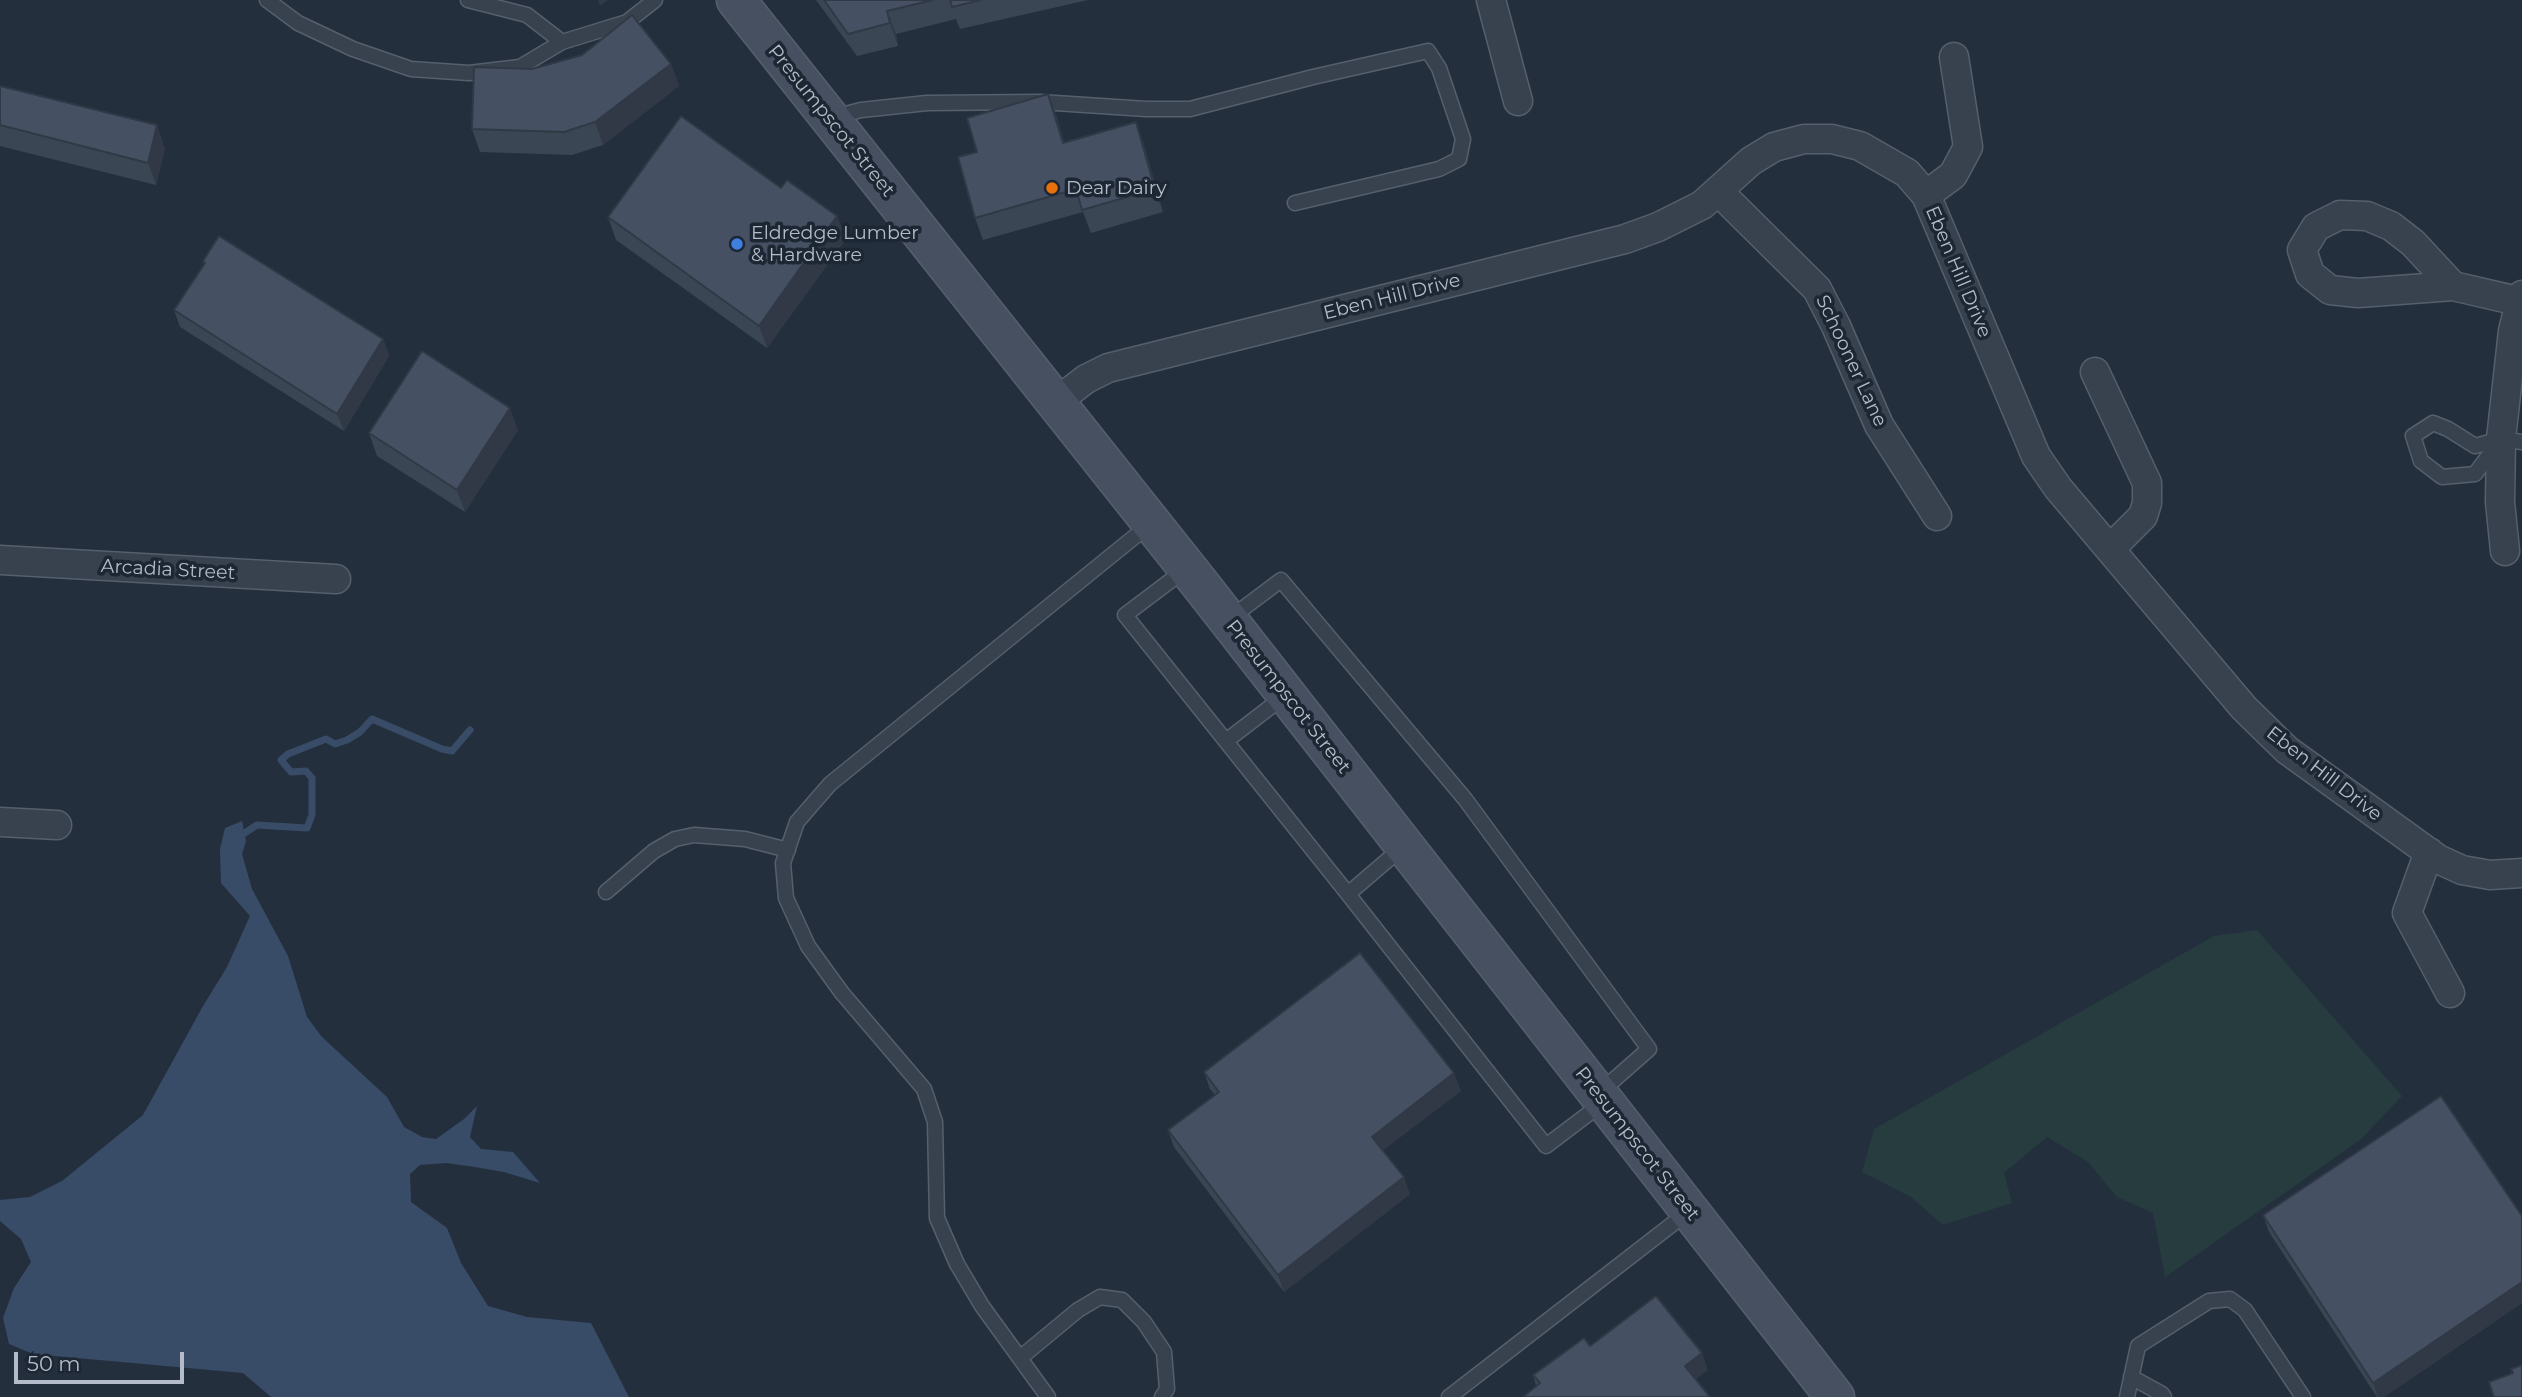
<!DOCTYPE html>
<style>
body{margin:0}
#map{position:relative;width:2522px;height:1397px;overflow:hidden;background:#242f3e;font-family:Montserrat,sans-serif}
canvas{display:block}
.scale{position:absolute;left:14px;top:1352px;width:170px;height:32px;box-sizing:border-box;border:4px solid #b4bcc9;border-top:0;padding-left:9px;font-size:21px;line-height:24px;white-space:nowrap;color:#b4bcc9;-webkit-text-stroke:5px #1d2633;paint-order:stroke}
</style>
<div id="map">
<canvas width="2522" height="1397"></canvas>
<div class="scale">50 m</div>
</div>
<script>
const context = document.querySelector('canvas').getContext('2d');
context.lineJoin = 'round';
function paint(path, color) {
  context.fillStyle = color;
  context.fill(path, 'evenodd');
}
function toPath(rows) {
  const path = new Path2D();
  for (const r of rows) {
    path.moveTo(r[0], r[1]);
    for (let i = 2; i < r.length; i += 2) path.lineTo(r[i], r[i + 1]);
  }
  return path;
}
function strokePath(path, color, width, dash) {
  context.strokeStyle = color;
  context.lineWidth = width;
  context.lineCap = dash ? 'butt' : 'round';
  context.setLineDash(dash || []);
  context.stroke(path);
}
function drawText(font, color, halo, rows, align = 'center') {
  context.font = font + ' Montserrat,sans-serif';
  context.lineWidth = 7;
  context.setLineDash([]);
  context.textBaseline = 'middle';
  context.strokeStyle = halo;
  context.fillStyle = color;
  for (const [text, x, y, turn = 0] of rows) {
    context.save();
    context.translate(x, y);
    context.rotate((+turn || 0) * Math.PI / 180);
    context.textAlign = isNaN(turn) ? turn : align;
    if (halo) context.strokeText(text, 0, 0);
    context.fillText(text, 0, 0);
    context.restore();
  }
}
const green = toPath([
 [2257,930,2402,1096,2360,1140,2165,1277,2153,1213,2117,1197,2088,1162,2047,1137,2004,1173,2012,1203,1943,1225,1911,1197,1862,1172,1874,1129,2214,936]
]);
const water = toPath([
 [242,821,246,841,242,854,252,889,288,956,307,1017,322,1037,387,1097,404,1127,422,1137,436,1139,464,1119,477,1106,470,1137,481,1149,513,1152,540,1183,504,1172,475,1167,446,1163,420,1165,410,1174,411,1202,447,1228,461,1263,488,1306,527,1317,591,1323,629,1397,271,1397,243,1373,33,1354,9,1344,3,1318,14,1288,31,1262,21,1239,0,1221,0,1200,30,1197,62,1181,143,1115,203,1006,227,967,250,916,221,883,220,849,225,828]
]);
const stream = toPath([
 [237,838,257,825,307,828,312,815,312,778,306,771,291,772,281,760,288,754,326,739,335,744,347,740,360,732,372,719,442,749,452,751,470,730]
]);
const lane = toPath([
 [267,0,298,23,353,49,411,69,469,73,520,67,562,42,627,22,655,0],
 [468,0,527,15,562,42],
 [834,117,861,110,927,103,1040,102,1146,109,1190,109,1313,77,1428,51,1439,68,1463,139,1459,159,1439,169,1295,203],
 [2433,423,2448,429,2475,446,2501,439,2475,474,2442,477,2421,461,2413,436,2433,423],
 [2501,439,2522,442],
 [1186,569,1125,615,1348,894,1404,846],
 [1229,619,1281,580,1465,799,1649,1049,1599,1093],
 [1226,741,1286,695],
 [606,892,654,851,675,839,694,835,745,839,788,850],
 [1348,894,1546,1146,1604,1102],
 [1020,1358,1078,1310,1100,1297,1122,1300,1144,1322,1164,1352,1167,1389,1162,1397],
 [2131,1377,2162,1394,2164,1397],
 [1048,1397,982,1306,957,1264,937,1218,935,1122,924,1089,842,993,808,946,786,898,783,863,797,822,830,784,1149,525],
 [1449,1397,1688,1212],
 [2127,1397,2138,1346,2209,1301,2230,1299,2245,1310,2303,1397]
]);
const street = toPath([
 [1491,0,1518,101],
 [1718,191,1817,289,1836,326,1879,425,1937,516],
 [1926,195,1953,175,1968,147,1954,57],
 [2340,215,2367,216,2391,226,2413,243,2453,286,2358,293,2330,290,2310,274,2302,250,2316,227,2340,215],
 [2453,286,2522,302],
 [2095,372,2147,483,2147,503,2143,516,2110,549],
 [1056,402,1086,379,1108,368,1625,239,1658,227,1702,205,1751,161,1774,147,1804,139,1832,139,1860,146,1907,173,1926,195,2036,456,2058,488,2244,708,2287,750,2438,859,2462,870,2490,875,2522,873],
 [2505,551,2500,502,2501,439,2513,331,2522,295],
 [0,560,336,579],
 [0,822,57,825],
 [2429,852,2407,913,2450,993]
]);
const secondary = toPath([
 [736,0,1200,584,1835,1397]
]);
const wall = toPath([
 [816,0,1088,0,960,29,956,19,896,34,898,46,857,56],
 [582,55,671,64,679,86,603,145,572,155,480,152,472,129,532,69],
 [0,86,165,148,156,185,0,146],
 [1057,117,1064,143,1136,122,1144,145,1163,212,1091,233,1083,212,983,240,975,218,977,152],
 [781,188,837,216,846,239,767,348,616,240,608,217],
 [203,261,383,339,389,356,344,431,180,327,174,310,204,264],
 [518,430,465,512,377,456,369,433],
 [1204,1072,1461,1091,1383,1150,1410,1194,1284,1292,1174,1147,1168,1130,1215,1095,1210,1089],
 [2263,1215,2522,1216,2522,1303,2384,1397,2377,1397,2269,1232],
 [1708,1370,1536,1386,1533,1375]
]);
const shadedWall = toPath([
 [598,0,608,0,600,6],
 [887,11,896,34,898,46,890,23],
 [671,64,679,86,603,145,595,122],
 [1048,94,1057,117,1071,166,1063,143],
 [1136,122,1144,145,1163,212,1155,189],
 [157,125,165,148,156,185,148,163],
 [837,216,846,239,767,348,759,326],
 [383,339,389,356,344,431,337,414],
 [510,408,518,430,465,512,457,490],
 [1454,1073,1461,1091,1378,1154,1372,1137],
 [1404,1177,1410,1194,1284,1292,1278,1275],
 [2522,1282,2522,1303,2384,1397,2378,1397,2373,1383],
 [1702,1353,1708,1370,1691,1383,1685,1366]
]);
const building = toPath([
 [824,0,933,0,887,11,890,23,848,34,824,0],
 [950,0,981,0,952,7,950,0],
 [632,15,671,64,595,122,564,132,472,129,474,67,532,69,582,55,632,15],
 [0,86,157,125,148,163,0,125,0,86],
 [1048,94,1063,143,1136,122,1155,189,1082,210,1076,189,975,218,958,157,977,152,967,118,1048,94],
 [681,116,781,188,787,180,837,216,759,326,608,217,681,116],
 [219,236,383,339,337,414,174,310,205,263,203,261,219,236],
 [422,351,510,408,457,490,369,433,422,351],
 [1360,953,1454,1073,1372,1137,1404,1177,1278,1275,1168,1130,1219,1092,1204,1072,1360,953],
 [2441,1096,2522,1216,2522,1282,2373,1383,2263,1215,2441,1096],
 [1656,1296,1702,1353,1685,1366,1710,1397,1523,1397,1540,1383,1533,1375,1584,1338,1590,1346,1656,1296],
 [2522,1365,2522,1397,2494,1397,2489,1382,2513,1373,2511,1369,2522,1365]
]);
const markers = [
 [1052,188,7,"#e8710a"],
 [737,244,7,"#3f7fe0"]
];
const streetNames = [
 ["Presumpscot Street",831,121,51],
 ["Eben Hill Drive",1958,272,67],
 ["Eben Hill Drive",1392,297,-14],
 ["Schooner Lane",1851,361,65],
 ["Arcadia Street",168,570,3],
 ["Presumpscot Street",1288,697,52],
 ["Eben Hill Drive",2324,774,38],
 ["Presumpscot Street",1637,1144,52]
];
const poiNames = [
 ["Dear Dairy",1066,188],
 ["Eldredge Lumber",751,233],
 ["& Hardware",751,255]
];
paint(green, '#263c3f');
paint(water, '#394c67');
strokePath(stream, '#394c67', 7);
strokePath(lane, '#565f6c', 17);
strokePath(street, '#565f6c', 31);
strokePath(secondary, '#565f6c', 41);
strokePath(lane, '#38414e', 14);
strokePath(street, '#38414e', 28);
strokePath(secondary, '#465061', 38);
paint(wall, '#3b4654');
paint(shadedWall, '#303945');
paint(building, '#455162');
strokePath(building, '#303945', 2);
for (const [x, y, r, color] of markers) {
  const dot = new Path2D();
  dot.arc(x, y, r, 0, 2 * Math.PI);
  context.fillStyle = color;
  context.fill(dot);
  strokePath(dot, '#1d2633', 2.5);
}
drawText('19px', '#b4bcc9', '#1d2633', streetNames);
drawText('19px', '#b4bcc9', '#1d2633', poiNames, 'left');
</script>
